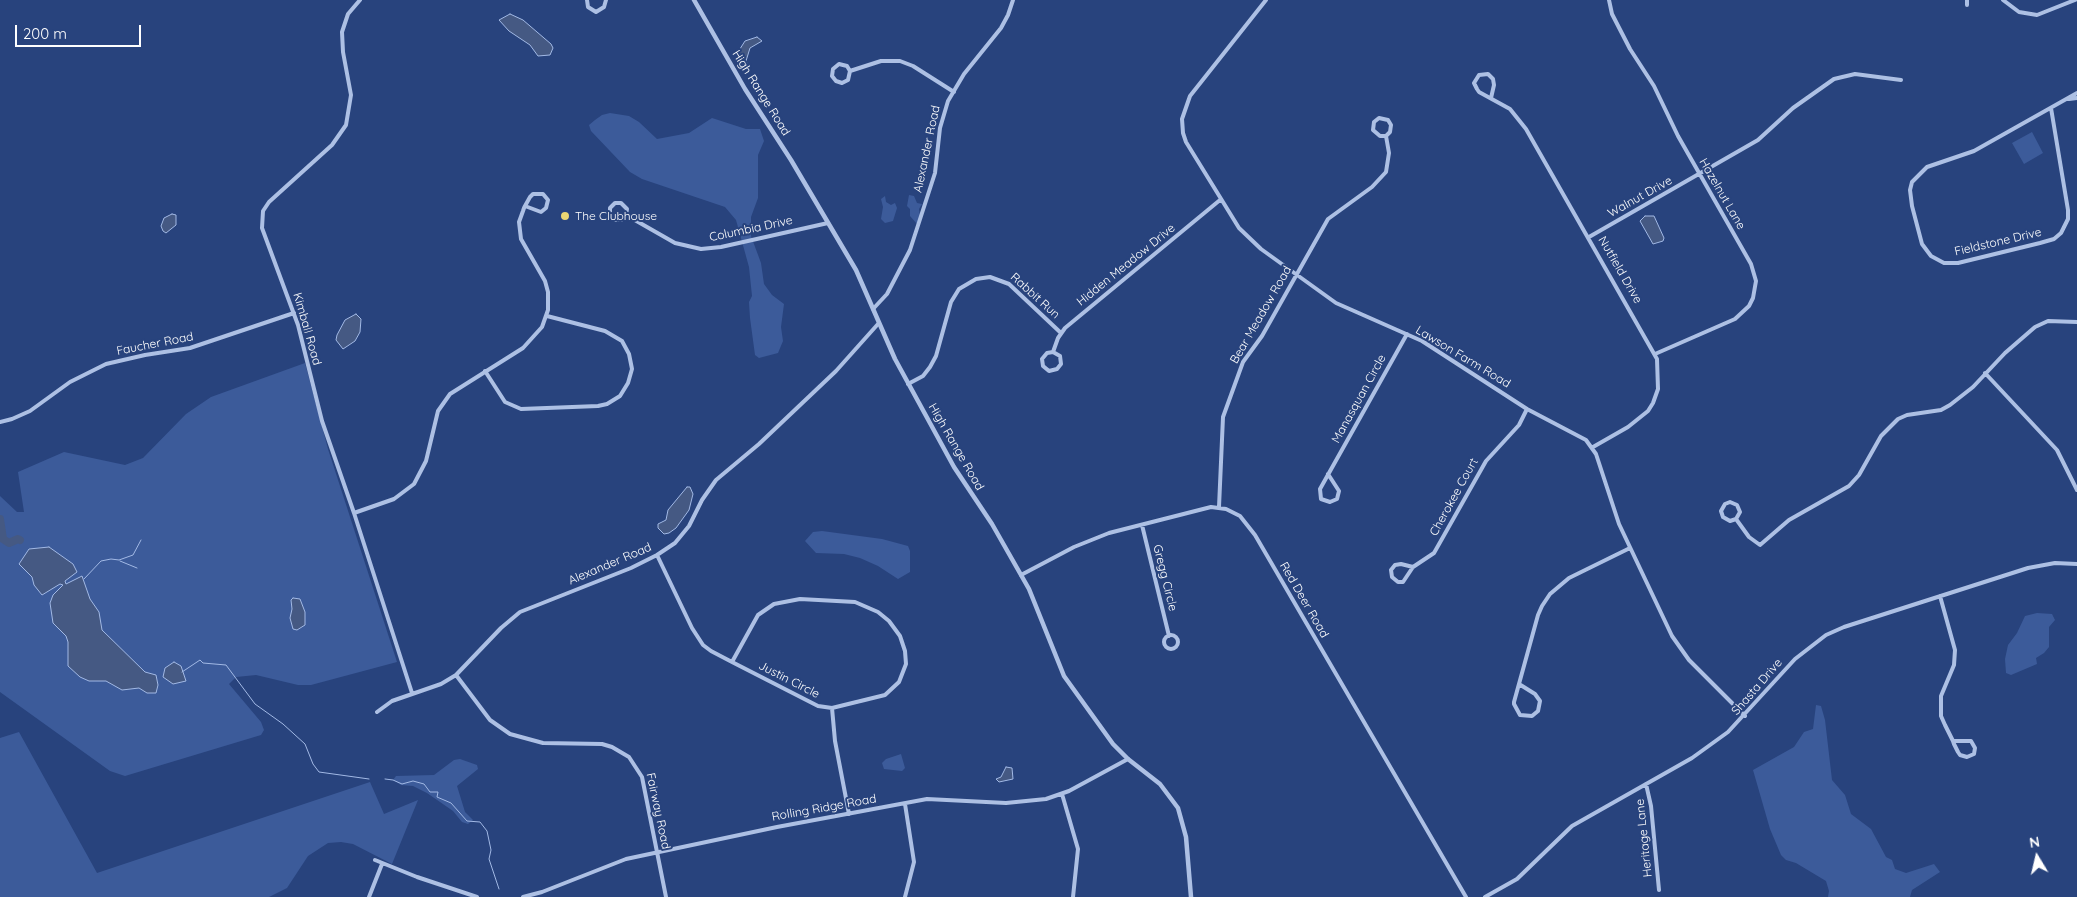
<!DOCTYPE html>
<style>
body{margin:0}
#map{position:relative;width:2077px;height:897px;overflow:hidden;background:#28437d;font-family:Quicksand,sans-serif}
canvas{display:block}
.north{position:absolute;left:2012px;top:832px;width:50px;height:50px;-webkit-text-stroke:4px #28437d;paint-order:stroke;rotate:351deg;font-size:14px;font-weight:700;line-height:20px;text-align:center;color:#fff}
.north::after{content:'';display:block;margin:auto;width:18px;height:22px;background:#fff;clip-path:polygon(50% 0,100% 100%,50% 72%,0 100%)}
.scale{position:absolute;left:15px;top:25px;width:126px;height:22px;box-sizing:border-box;border:2px solid #fff;border-top:0;padding-left:6px;font-size:15px;line-height:18px;white-space:nowrap;color:#fff;-webkit-text-stroke:4px #28437d;paint-order:stroke}
</style>
<div id="map">
<canvas width="2077" height="897"></canvas>
<div class="north">N</div>
<div class="scale">200 m</div>
</div>
<script>
const context = document.querySelector('canvas').getContext('2d');
context.lineJoin = 'round';
function paint(path, color) {
  context.fillStyle = color;
  context.fill(path, 'evenodd');
}
function toPath(rows) {
  const path = new Path2D();
  for (const r of rows) {
    if (r.length === 3) {
      path.moveTo(r[0] + r[2], r[1]);
      path.arc(r[0], r[1], r[2], 0, 2 * Math.PI);
      continue;
    }
    path.moveTo(r[0], r[1]);
    for (let i = 2; i < r.length; i += 2) path.lineTo(r[i], r[i + 1]);
  }
  return path;
}
function strokePath(path, color, width, dash) {
  context.strokeStyle = color;
  context.lineWidth = width;
  context.lineCap = dash ? 'butt' : 'round';
  context.setLineDash(dash || []);
  context.stroke(path);
}
function drawText(font, color, halo, rows, align = 'center') {
  context.font = font + ' Quicksand,sans-serif';
  context.lineWidth = 4;
  context.setLineDash([]);
  context.textBaseline = 'middle';
  context.strokeStyle = halo;
  context.fillStyle = color;
  for (const [text, x, y, turn = 0] of rows) {
    context.save();
    context.translate(x, y);
    context.rotate((+turn || 0) * Math.PI / 180);
    context.textAlign = isNaN(turn) ? turn : align;
    if (halo) context.strokeText(text, 0, 0);
    context.fillText(text, 0, 0);
    context.restore();
  }
}
const green = toPath([
 [610,113,629,116,639,122,657,139,689,133,712,118,746,129,760,129,764,141,758,155,758,198,751,217,751,236,761,263,764,284,772,295,784,304,781,327,783,341,778,353,759,358,755,355,750,318,749,302,752,296,749,267,736,220,725,207,642,179,630,172,591,131,589,125,595,120,602,115],
 [2032,132,2043,153,2024,164,2012,143],
 [909,195,914,196,917,203,922,204,919,209,920,216,917,224,910,216,910,209,907,206],
 [885,196,886,202,891,205,895,203,897,208,893,221,885,223,881,219,883,207,881,199],
 [305,363,328,449,397,662,311,685,298,685,256,675,236,677,229,684,261,722,264,730,261,735,125,776,110,771,0,692,0,496,17,512,24,512,18,472,64,452,125,465,143,458,186,414,211,397],
 [822,531,882,539,908,546,910,551,910,572,898,579,878,566,860,558,844,554,816,553,805,541,813,532],
 [2037,613,2052,614,2055,620,2049,627,2049,647,2044,653,2036,658,2037,664,2011,675,2006,673,2005,659,2008,645,2017,633,2025,616],
 [1816,705,1821,706,1825,720,1832,780,1845,795,1851,814,1871,829,1886,857,1892,860,1895,869,1906,873,1934,864,1940,872,1912,890,1910,897,1828,897,1829,891,1826,881,1796,863,1786,860,1781,855,1770,829,1753,770,1794,747,1804,732,1813,729],
 [19,732,97,873,370,782,384,814,418,800,392,864,353,844,341,842,328,843,308,856,287,888,269,897,0,897,0,738],
 [901,754,905,768,902,771,884,769,882,763,886,759],
 [460,759,477,765,478,769,457,786,465,812,473,820,468,824,462,822,453,811,427,793,413,786,401,785,393,780,396,776,434,775,454,760]
]);
const water = toPath([
 [510,14,523,20,551,44,553,48,550,55,538,56,530,45,509,31,499,20,510,14],
 [757,37,762,41,750,48,746,61,749,68,747,72,744,72,738,67,738,52,745,41,757,37],
 [172,214,176,215,176,225,166,233,163,231,161,226,164,218,172,214],
 [1645,216,1654,216,1664,238,1663,241,1653,244,1640,221,1645,216],
 [356,314,361,319,360,332,355,341,343,349,336,340,337,335,345,320,356,314],
 [687,487,690,487,693,494,689,510,676,528,669,533,664,534,658,528,658,524,666,520,668,510,687,487],
 [49,547,73,564,77,572,65,581,66,584,82,576,90,599,99,612,102,630,145,672,156,675,158,685,156,693,147,693,139,688,122,690,106,681,89,681,80,677,68,666,68,642,66,636,53,623,50,603,53,595,63,585,60,584,42,595,34,585,32,577,19,564,29,549,49,547],
 [293,598,300,599,305,612,305,625,297,630,293,629,290,618,292,609,291,600,293,598],
 [174,662,181,666,186,681,173,684,163,677,165,668,174,662],
 [1006,767,1012,768,1013,779,999,782,996,779,1001,777,1006,767]
]);
const stream = toPath([
 [120,561,137,568],
 [84,579,101,561,111,559,119,560,133,555,141,540],
 [182,672,200,660,203,663,226,665,255,704,283,724,305,744,313,764,319,772,369,779],
 [385,779,393,780,402,784,413,781,424,784,430,792,438,792,437,797,451,803,467,821,480,822,487,831,491,850,489,859,499,889]
]);
const river = toPath([
 [0,519,3,539,9,543,18,539,20,540]
]);
const minor = toPath([
 [360,0,348,14,342,32,343,52,351,95,346,125,332,145,269,202,263,211,262,228,298,325,322,421,354,513,412,693],
 [587,0,588,7,596,12,604,7,606,0],
 [1266,0,1190,96,1182,119,1183,133,1186,142,1239,228,1261,249,1336,303,1422,341,1527,409,1586,440,1596,454,1619,524,1672,636,1689,660,1745,716],
 [1609,0,1612,14,1630,49,1654,86,1678,136,1751,264,1756,281,1753,298,1749,306,1735,319,1655,354],
 [1967,0,1967,5],
 [2003,0,2019,12,2037,15,2075,0],
 [850,71,848,80,842,83,836,81,832,76,833,69,839,64,847,66,850,71,881,61,900,61,913,66,954,92],
 [1491,98,1494,85,1493,79,1488,74,1479,75,1474,83,1477,89,1479,92,1510,109,1526,129,1657,359,1658,389,1653,403,1648,411,1628,427,1593,447],
 [2069,99,2077,98],
 [2051,108,2068,210,2068,219,2061,233,2054,239,2040,243,1958,263,1944,263,1931,256,1922,244,1912,206,1910,190,1912,182,1927,167,1974,151,2077,93],
 [626,215,627,209,621,203,615,203,610,208,610,214,615,220,621,220,626,215,675,243,701,249,721,247,828,223],
 [1589,237,1758,140,1793,108,1834,79,1855,74,1901,80],
 [873,309,887,294,910,250,935,173,940,128,948,101,964,74,1001,28,1008,15,1013,0],
 [1053,352,1047,353,1042,359,1043,366,1049,371,1057,369,1061,364,1060,356,1053,352,1058,338,1065,328,1220,200],
 [485,371,505,402,521,409,598,406,607,404,620,396,628,383,632,369,629,354,622,341,605,331,547,316],
 [1985,373,2057,450,2077,490],
 [908,384,923,376,930,367,936,356,951,302,959,289,976,279,990,277,1009,284,1061,333],
 [0,422,12,419,30,411,70,382,106,364,145,355,190,348,294,313],
 [1328,474,1339,491,1337,499,1330,502,1321,499,1320,489,1407,334],
 [1219,507,1223,417,1243,362,1262,336,1328,219,1372,187,1386,172,1389,153,1386,136,1390,132,1391,125,1388,120,1379,118,1374,122,1373,130,1380,136,1386,136],
 [354,513,394,499,414,484,426,461,438,411,450,394,523,348,542,327,548,310,548,292,545,281,521,239,519,222,523,211,524,208,525,206,530,197,533,194,543,194,548,200,546,208,541,212,525,206],
 [1736,519,1740,512,1737,505,1730,502,1725,504,1721,511,1723,517,1730,521,1736,519,1749,537,1760,545,1789,520,1849,486,1859,475,1881,436,1898,419,1907,415,1941,410,1950,405,1973,387,2005,353,2035,327,2048,321,2077,322],
 [1142,525,1169,636],
 [657,555,692,628,703,645,711,651,732,662,818,706,832,708,885,695,899,682,906,664,905,651,900,636,889,621,878,612,855,602,800,599,774,604,758,615,732,662],
 [1413,567,1401,564,1395,565,1391,570,1392,577,1398,582,1403,582,1413,567,1434,553,1486,461,1519,425,1527,409],
 [1021,575,1074,547,1109,533,1211,507,1226,509,1240,516,1255,535,1466,897],
 [1940,596,1955,650,1954,665,1941,696,1941,716,1945,725,1953,741,1954,744,1958,752,1960,755,1967,757,1974,754,1975,748,1971,741,1953,741],
 [1171,642,7],
 [456,675,490,720,510,734,543,743,602,744,612,747,629,757,642,777,666,897],
 [1519,684,1535,694,1540,701,1538,711,1532,716,1520,715,1514,704,1514,702,1538,615,1542,606,1550,594,1569,578,1630,548],
 [832,708,835,741,849,814],
 [377,712,392,701,441,684,456,675,501,628,520,612,631,568,657,555,675,543,689,526,702,500,716,480,759,444,836,371,878,324],
 [1646,784,1651,806,1659,890],
 [1062,794,1078,849,1073,897],
 [905,804,914,862,905,897],
 [375,860,417,877,477,897],
 [369,897,382,864],
 [523,897,542,892,626,859,777,827,927,799,1006,803,1046,799,1069,791,1128,759],
 [1485,897,1517,879,1572,826,1692,758,1728,732,1795,659,1826,635,1844,627,2028,568,2055,563,2077,564]
]);
const tertiary = toPath([
 [694,0,745,89,791,160,856,270,895,359,954,467,992,524,1029,589,1064,676,1113,744,1128,759,1160,784,1178,808,1186,837,1191,897]
]);
const markers = [
 [565,216,5,"#ecd773"]
];
const streetNames = [
 ["High Range Road",761,93,58],
 ["Alexander Road",927,149,-78],
 ["Hazelnut Lane",1722,194,60],
 ["Walnut Drive",1640,197,-29],
 ["Columbia Drive",751,229,-12],
 ["Fieldstone Drive",1998,242,-13],
 ["Hidden Meadow Drive",1126,265,-39],
 ["Nutfield Drive",1620,270,60],
 ["Rabbit Run",1035,296,42],
 ["Bear Meadow Road",1261,315,-60],
 ["Kimball Road",307,329,74],
 ["Faucher Road",155,344,-11],
 ["Lawson Farm Road",1463,357,31],
 ["Manasquan Circle",1359,399,-61],
 ["High Range Road",956,447,60],
 ["Cherokee Court",1454,497,-61],
 ["Alexander Road",610,564,-23],
 ["Gregg Circle",1165,578,76],
 ["Red Deer Road",1304,600,60],
 ["Justin Circle",789,680,27],
 ["Shasta Drive",1757,687,-49],
 ["Rolling Ridge Road",824,808,-10],
 ["Fairway Road",658,811,78],
 ["Heritage Lane",1644,838,-96]
];
const poiNames = [
 ["The Clubhouse",575,216]
];
paint(green, '#3c5b9a');
paint(water, '#455983');
strokePath(water, '#a2b9e5', 1);
strokePath(stream, '#a2b9e5', 1);
strokePath(river, '#455983', 8);
strokePath(minor, '#adc0e4', 4);
strokePath(tertiary, '#adc0e4', 4.5);
for (const [x, y, r, color] of markers) {
  const dot = new Path2D();
  dot.arc(x, y, r, 0, 2 * Math.PI);
  context.fillStyle = color;
  context.fill(dot);
  strokePath(dot, '#28437d', 2);
}
drawText('12px', '#fff', '#28437d', streetNames);
drawText('12px', '#fff', '#28437d', poiNames, 'left');
</script>
